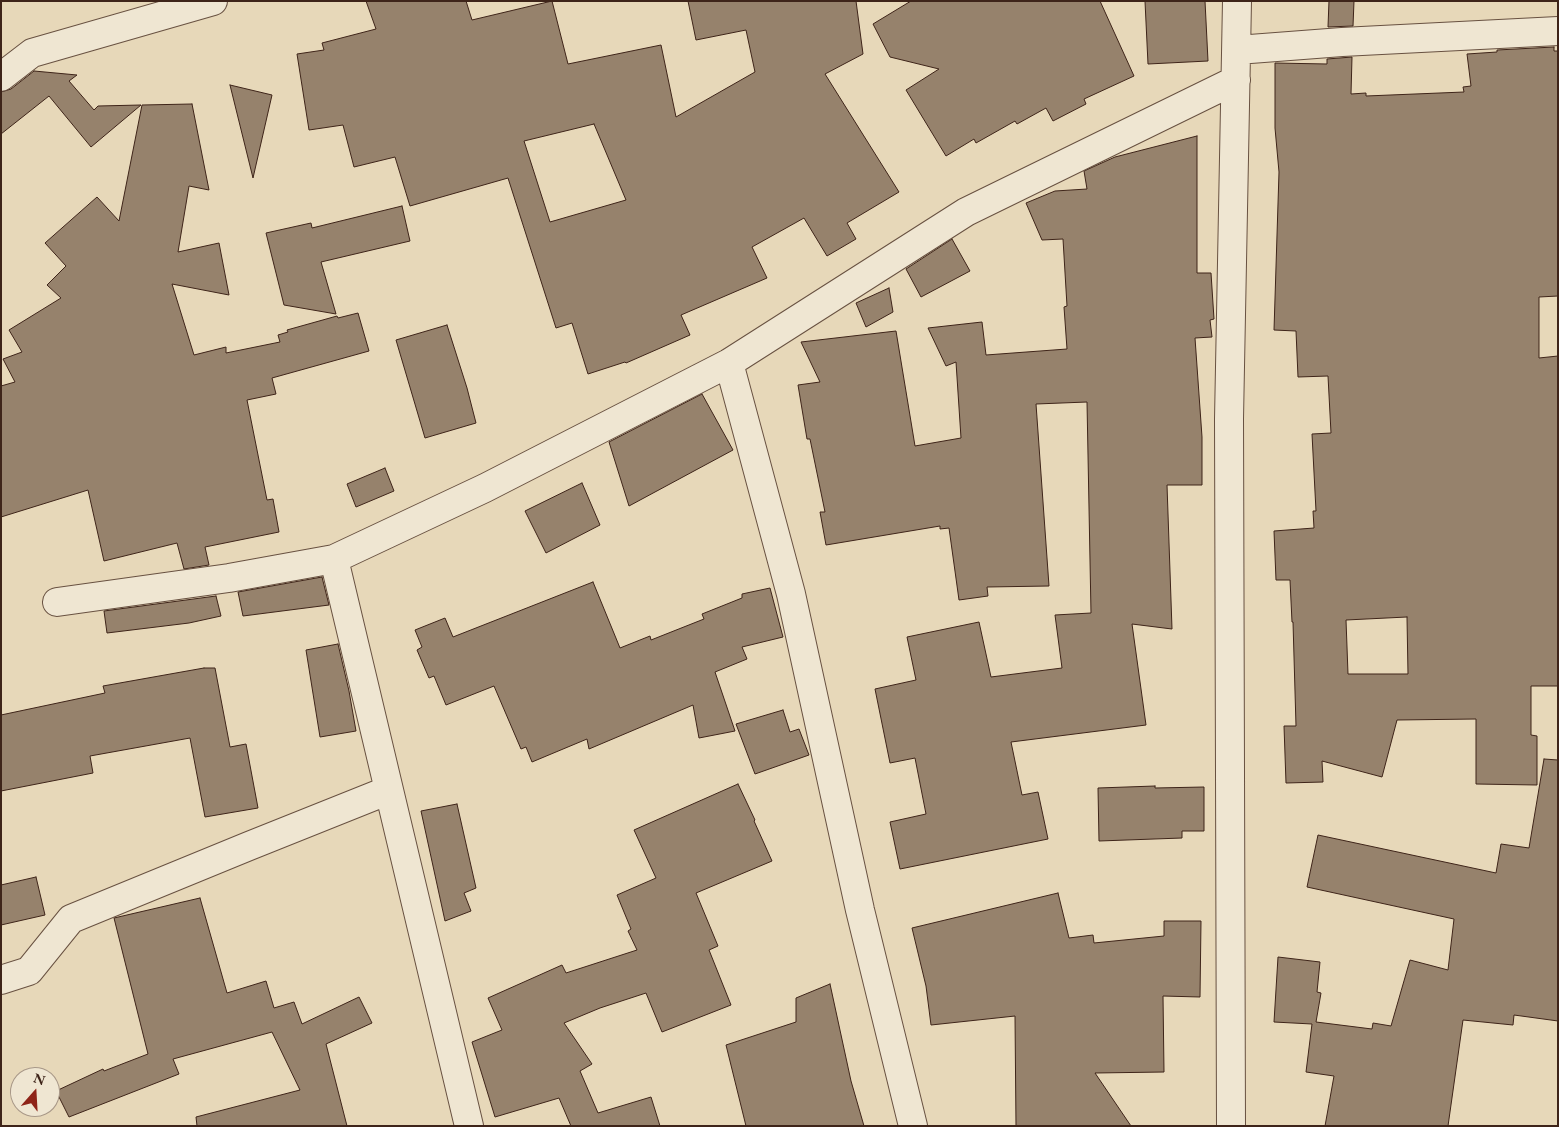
<!DOCTYPE html>
<style>
body{margin:0}
#map{position:relative;width:1559px;height:1127px;overflow:hidden;background:#e7d8b9;font-family:"EB Garamond",serif}
canvas{display:block}
.frame{position:absolute;inset:0;border:2px solid #3e2419;pointer-events:none}
.north{position:absolute;left:10px;top:1067px;width:50px;height:50px;box-sizing:border-box;background:#efe6d2;border:1px solid #a89888;border-radius:50%;rotate:19deg;font-size:14px;font-weight:700;line-height:20px;text-align:center;color:#3e2419}
.north::after{content:'';display:block;margin:auto;width:18px;height:22px;background:#8f2418;clip-path:polygon(50% 0,100% 100%,50% 72%,0 100%)}
</style>
<div id="map">
<canvas width="1559" height="1127"></canvas>
<div class="frame"></div>
<div class="north">N</div>
</div>
<script>
const context = document.querySelector('canvas').getContext('2d');
context.lineJoin = 'round';
function paint(path, color) {
  context.fillStyle = color;
  context.fill(path, 'evenodd');
}
function toPath(rows) {
  const path = new Path2D();
  for (const r of rows) {
    path.moveTo(r[0], r[1]);
    for (let i = 2; i < r.length; i += 2) path.lineTo(r[i], r[i + 1]);
  }
  return path;
}
function strokePath(path, color, width, dash) {
  context.strokeStyle = color;
  context.lineWidth = width;
  context.lineCap = dash ? 'butt' : 'round';
  context.setLineDash(dash || []);
  context.stroke(path);
}
const building = toPath([
 [366,1,466,1,472,20,552,1,568,64,661,45,676,117,755,72,746,30,696,40,688,1,856,1,863,54,825,74,899,192,847,223,856,239,827,256,804,218,752,247,767,278,681,315,690,335,626,363,625,362,588,374,572,323,556,328,508,178,410,206,395,157,354,167,343,125,309,130,297,54,324,50,322,43,376,29,366,1],
 [594,124,626,200,550,222,524,141,594,124],
 [911,1,1100,1,1134,76,1084,99,1086,104,1053,121,1046,108,1017,124,1015,121,976,143,974,139,946,156,906,90,939,69,890,57,873,24,911,1],
 [1145,1,1205,1,1208,61,1148,64,1145,1],
 [1329,1,1354,1,1353,26,1328,27,1329,1],
 [1554,47,1554,51,1558,51,1558,296,1539,297,1539,358,1558,356,1558,686,1531,686,1531,735,1537,736,1537,785,1476,784,1476,719,1397,720,1382,777,1322,761,1323,782,1286,783,1284,726,1296,726,1293,622,1292,622,1290,580,1276,580,1274,531,1314,528,1313,511,1316,511,1312,434,1331,433,1328,376,1298,377,1296,331,1274,330,1279,172,1275,128,1275,63,1327,64,1327,59,1352,57,1351,94,1366,93,1366,96,1464,92,1463,87,1471,86,1467,54,1497,52,1497,50,1554,47],
 [1407,617,1408,674,1348,674,1346,620,1407,617],
 [34,71,77,75,69,81,94,110,98,106,141,105,91,147,49,96,1,134,1,92,11,89,34,71],
 [230,85,272,95,253,178,230,85],
 [192,104,209,190,189,186,178,252,219,243,229,295,172,284,194,355,226,347,226,353,280,342,278,335,288,332,287,330,337,316,338,318,358,313,369,351,272,378,276,394,247,400,267,500,273,499,279,532,205,547,209,565,184,569,177,543,104,561,88,490,1,517,1,386,15,382,3,359,22,352,9,330,61,298,47,285,66,266,45,243,97,197,119,221,142,105,192,104],
 [1197,136,1197,273,1211,273,1214,319,1210,320,1212,337,1195,338,1202,437,1202,485,1167,485,1172,629,1132,624,1146,725,1011,742,1022,795,1038,792,1048,839,900,869,890,822,926,814,915,758,890,763,875,689,916,680,907,637,979,622,991,677,1062,668,1055,615,1091,613,1087,402,1036,404,1049,586,987,587,988,596,959,600,949,528,940,529,940,526,826,545,820,512,825,512,810,439,807,439,798,385,820,382,801,342,896,331,915,446,961,438,956,362,946,366,928,328,982,322,986,355,1067,349,1064,307,1067,306,1063,239,1042,240,1026,203,1055,191,1087,189,1084,171,1115,157,1197,136],
 [402,206,410,241,321,262,336,314,284,305,266,233,311,223,312,228,402,206],
 [952,239,970,271,921,297,906,269,952,239],
 [889,288,893,312,866,327,856,303,889,288],
 [447,325,467,388,476,423,425,438,396,340,447,325],
 [702,394,733,450,629,506,609,442,702,394],
 [385,468,394,491,356,507,347,484,385,468],
 [582,483,600,525,546,553,525,511,582,483],
 [322,577,329,605,243,616,238,592,322,577],
 [593,582,620,648,650,636,651,640,704,619,702,614,742,598,742,594,770,588,783,637,742,647,747,659,715,672,735,731,699,738,693,705,589,749,587,739,532,762,526,747,521,749,494,686,446,705,434,676,429,678,417,650,422,647,415,630,445,618,453,637,593,582],
 [216,596,221,616,189,623,107,633,104,611,216,596],
 [338,644,349,691,356,731,320,737,306,650,338,644],
 [204,668,215,668,230,747,246,744,258,808,205,817,190,738,90,756,93,773,1,791,1,715,105,693,103,686,204,668],
 [783,710,790,732,799,729,809,755,755,774,736,724,783,710],
 [1544,759,1558,760,1558,1021,1514,1015,1513,1025,1463,1020,1448,1126,1325,1126,1334,1076,1306,1072,1312,1024,1274,1022,1278,957,1320,962,1317,992,1321,993,1316,1022,1372,1029,1373,1023,1391,1026,1410,960,1448,970,1454,919,1307,887,1318,835,1496,873,1501,844,1529,848,1544,759],
 [738,784,755,820,754,821,772,861,696,893,718,946,709,950,731,1005,662,1032,646,993,600,1008,564,1023,592,1064,580,1071,598,1113,651,1097,660,1126,571,1126,559,1098,495,1117,472,1042,502,1030,488,998,562,965,566,973,637,950,628,931,631,929,617,895,656,878,634,830,738,784],
 [1155,786,1155,788,1204,787,1204,831,1182,831,1182,838,1099,841,1098,788,1155,786],
 [457,804,476,888,464,893,471,911,445,921,421,811,457,804],
 [36,877,45,915,1,925,1,885,36,877],
 [1058,893,1069,938,1093,935,1094,943,1164,936,1164,921,1201,921,1200,997,1163,996,1164,1072,1095,1073,1131,1126,1016,1126,1015,1016,931,1025,926,986,912,928,1058,893],
 [200,898,227,993,266,981,274,1008,294,1002,302,1024,359,997,372,1023,326,1044,347,1126,197,1126,196,1117,300,1090,272,1032,173,1059,179,1074,69,1117,56,1091,103,1069,104,1071,148,1054,114,918,200,898],
 [830,984,851,1081,864,1126,746,1126,726,1045,796,1022,796,998,830,984]
]);
const minor = toPath([
 [1237,50,1342,42,1558,31],
 [1,77,32,53,213,1],
 [729,363,791,594,860,910,913,1126],
 [334,559,469,1126],
 [57,602,229,578,334,559,485,488,729,363,966,212,1236,80],
 [1,980,29,971,71,919,249,846,389,790],
 [1231,1126,1229,419,1237,1]
]);
paint(building, '#96826c');
strokePath(building, '#3e2419', 1);
strokePath(minor, '#685141', 30);
strokePath(minor, '#efe6d2', 28);
</script>
